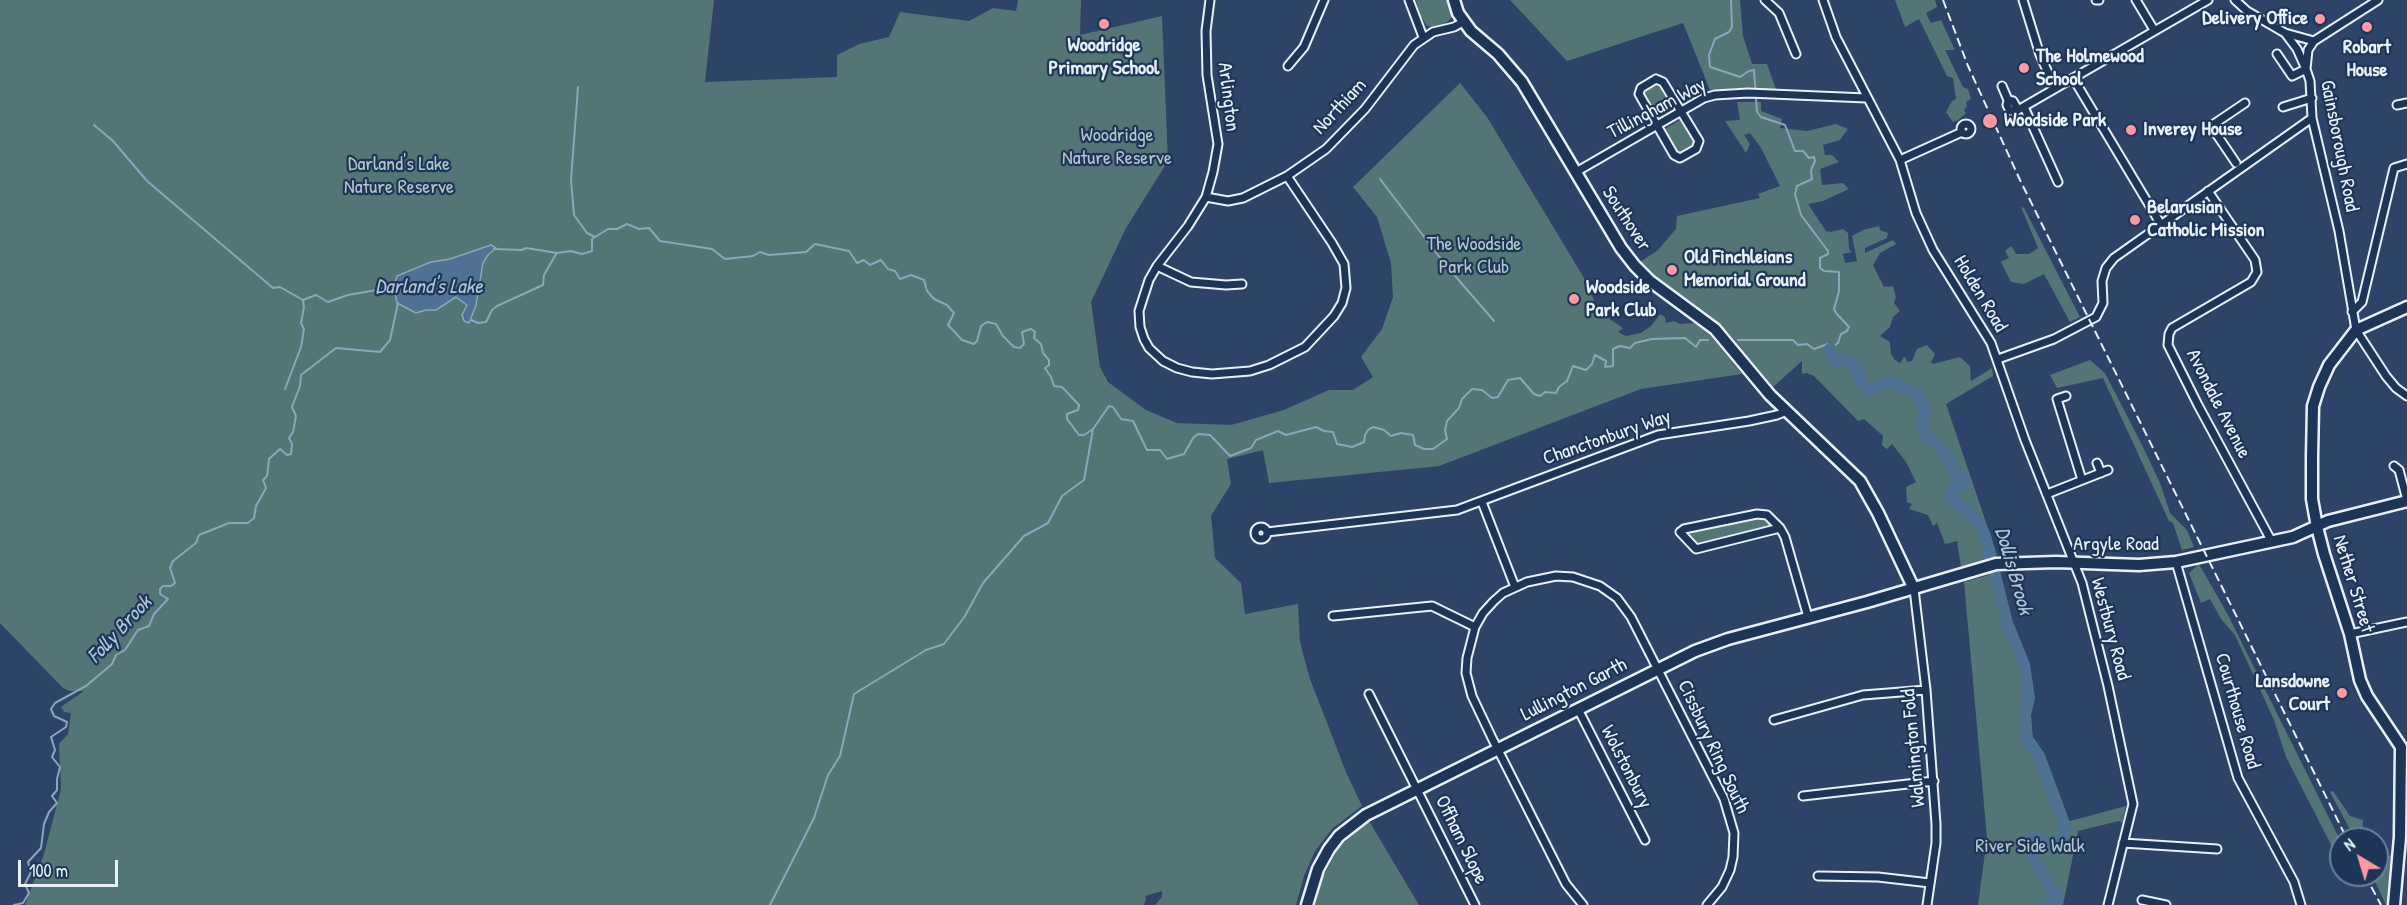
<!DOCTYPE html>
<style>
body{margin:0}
#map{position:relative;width:2407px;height:905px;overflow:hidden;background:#2d4468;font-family:"Patrick Hand",sans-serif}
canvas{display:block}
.north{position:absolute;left:2329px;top:827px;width:60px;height:60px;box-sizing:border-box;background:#1d3557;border:2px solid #6e8097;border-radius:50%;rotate:322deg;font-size:16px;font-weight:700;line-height:24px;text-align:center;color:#e8f1f8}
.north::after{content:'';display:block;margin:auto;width:21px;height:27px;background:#ff9aa2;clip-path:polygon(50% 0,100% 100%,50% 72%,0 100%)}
.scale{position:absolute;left:18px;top:860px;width:100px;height:27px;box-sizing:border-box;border:3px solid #e8f1f8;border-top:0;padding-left:8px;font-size:18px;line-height:21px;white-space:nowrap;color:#e8f1f8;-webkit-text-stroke:4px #1d3557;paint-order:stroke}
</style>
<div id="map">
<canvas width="2407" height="905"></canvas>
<div class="north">N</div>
<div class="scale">100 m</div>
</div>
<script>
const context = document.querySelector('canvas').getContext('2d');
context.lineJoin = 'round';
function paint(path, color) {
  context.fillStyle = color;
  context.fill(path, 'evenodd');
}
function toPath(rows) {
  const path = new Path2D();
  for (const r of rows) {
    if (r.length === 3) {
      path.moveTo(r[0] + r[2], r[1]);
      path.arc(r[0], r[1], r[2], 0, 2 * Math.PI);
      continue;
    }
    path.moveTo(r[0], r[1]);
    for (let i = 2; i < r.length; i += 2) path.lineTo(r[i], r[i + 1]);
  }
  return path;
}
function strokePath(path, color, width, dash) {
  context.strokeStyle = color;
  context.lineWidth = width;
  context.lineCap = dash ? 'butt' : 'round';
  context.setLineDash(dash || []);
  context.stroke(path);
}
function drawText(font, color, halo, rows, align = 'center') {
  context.font = font + ' "Patrick Hand",sans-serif';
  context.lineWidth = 4.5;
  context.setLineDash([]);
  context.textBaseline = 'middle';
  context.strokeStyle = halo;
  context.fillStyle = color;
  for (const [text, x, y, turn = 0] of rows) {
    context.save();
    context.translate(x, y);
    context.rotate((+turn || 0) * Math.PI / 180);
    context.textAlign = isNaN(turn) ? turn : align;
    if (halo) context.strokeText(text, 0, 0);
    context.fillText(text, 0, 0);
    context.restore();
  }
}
const green = toPath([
 [0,0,714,0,705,82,837,77,837,55,859,44,889,37,900,12,969,21,993,8,1016,11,1018,0,1081,0,1080,35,1162,16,1168,161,1126,228,1091,302,1100,367,1108,382,1146,410,1177,423,1231,425,1284,410,1329,390,1353,390,1373,377,1361,357,1382,329,1393,297,1391,263,1377,217,1353,187,1460,83,1487,117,1584,278,1597,307,1602,314,1623,328,1618,332,1626,336,1641,333,1651,326,1660,314,1665,317,1666,323,1674,321,1680,324,1695,323,1709,334,1742,374,1641,389,1439,466,1269,483,1263,450,1227,459,1231,484,1211,516,1215,558,1241,583,1245,614,1298,604,1300,642,1310,679,1346,772,1362,806,1332,829,1315,851,1304,876,1296,905,1155,905,1162,897,1162,891,1145,896,1146,898,1144,905,25,905,44,854,61,789,59,744,68,734,71,713,64,712,61,707,84,691,70,691,63,688,0,623],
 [1416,0,1450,0,1453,16,1446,23,1433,27,1427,26,1420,15],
 [1510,0,1740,0,1743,36,1752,64,1767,64,1776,89,1710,90,1683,23,1567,61],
 [1895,0,1935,0,1937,7,1926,13,1931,23,1941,20,1955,50,1945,50,1963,87,1968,89,1971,99,1966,102,1967,106,1964,110,1966,113,1958,120,1953,122,1946,112,1952,101,1956,99,1953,78,1947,76,1919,19,1905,27],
 [1657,82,1673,107,1656,117,1641,94,1642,90],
 [1737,102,1761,102,1761,111,1782,119,1780,128,1807,131,1836,124,1848,129,1840,140,1823,145,1825,155,1832,155,1839,162,1820,169,1822,185,1843,183,1849,189,1823,201,1808,204,1826,231,1831,232,1843,229,1848,233,1849,249,1852,252,1843,254,1845,263,1857,261,1852,236,1863,230,1879,226,1880,230,1888,233,1887,238,1865,248,1865,253,1893,240,1896,244,1880,253,1873,265,1884,287,1893,286,1896,297,1894,303,1900,311,1893,317,1890,327,1880,336,1890,342,1891,354,1895,360,1900,363,1904,357,1906,358,1907,362,1912,361,1917,349,1927,345,1935,354,1931,362,1933,364,1960,357,1970,366,1971,381,1992,368,1993,376,1946,404,1997,555,1961,567,1957,541,1945,544,1937,523,1933,526,1928,515,1909,509,1912,504,1907,502,1906,487,1916,482,1906,462,1892,444,1887,449,1882,445,1883,436,1864,419,1858,421,1814,376,1807,373,1802,374,1802,361,1773,387,1732,337,1707,314,1677,295,1638,263,1657,251,1676,229,1677,216,1760,198,1758,194,1780,186,1761,148,1750,133,1744,135,1750,144,1746,153,1725,121,1740,120],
 [1680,120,1696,144,1694,148,1678,155,1663,130],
 [2021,207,2024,208,2080,317,2070,322,2044,274,2024,284,2011,282,2001,262,2009,258,2005,251,2011,246,2016,254,2029,254,2038,248],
 [2090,360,2105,373,2141,443,2160,483,2170,513,2187,530,2194,547,2182,550,2173,523,2169,521,2103,378,2057,388,2050,375],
 [1758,517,1767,519,1771,524,1770,528,1699,545,1688,538,1686,532],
 [2199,564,2228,615,2341,842,2341,864,2286,757,2274,720,2235,635,2221,619,2210,599,2201,603,2189,573],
 [1999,572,2011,627,2027,664,2033,699,2029,709,2030,738,2043,758,2066,822,2126,806,2122,823,2119,821,2078,831,2063,905,1978,905,1987,838,1964,582],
 [2333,791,2350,816,2363,820,2362,839,2355,839,2330,792],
 [1369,821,1419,905,1315,905,1323,877,1338,848,1353,832],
 [2377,852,2391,856,2386,905,2372,875,2377,875]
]);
const water = toPath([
 [491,245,496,248,488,255,483,263,476,305,469,323,464,321,462,315,467,305,456,297,436,310,426,310,416,313,397,303,394,287,397,276,431,262,450,259,491,245]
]);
const stream = toPath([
 [1731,0,1732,27,1729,32,1715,39,1709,55,1710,67,1740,77,1749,71,1754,70,1757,112,1761,117,1785,125,1795,151,1803,151,1809,158,1814,157,1815,161,1811,170,1812,179,1797,186,1795,194,1801,215,1828,251,1828,254,1820,258,1820,268,1824,271,1839,272,1839,291,1834,309,1836,313,1849,327,1847,331,1841,334,1838,343,1830,349,1828,344,1814,349,1807,344,1798,345,1793,340,1738,340],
 [578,87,571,180,574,215,587,233,595,237],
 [94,125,113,141,147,181,273,288,280,287,303,300,316,295,328,302,348,295,394,287],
 [1380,179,1444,263,1494,321],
 [494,249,522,250,526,248,557,253,571,251,582,254,592,251,592,239,608,229,617,229,627,224,639,229,649,228,660,241,712,249,725,259,753,256,760,252,769,255,806,252,815,244,849,251,857,263,864,260,870,265,881,260,888,269,895,271,900,279,911,275,924,280,927,291,934,299,947,305,954,313,948,325,962,340,974,344,977,341,981,326,987,322,996,324,1003,336,1014,347,1020,348,1024,344,1022,332,1031,329,1035,332,1034,338,1041,344,1043,353,1049,360,1049,365,1045,368,1051,377,1054,386,1062,387,1079,405,1078,410,1067,414,1067,419,1079,435,1084,435,1093,429,1109,406,1113,407,1121,419,1133,421,1147,450,1160,450,1167,459,1184,454,1193,438,1198,434,1210,435,1230,456,1251,448,1256,440,1278,431,1286,435,1316,427,1324,431,1333,432,1337,444,1352,447,1364,442,1365,435,1368,430,1373,427,1384,430,1391,436,1401,433,1413,435,1415,445,1424,449,1433,449,1447,439,1445,430,1447,421,1459,408,1462,399,1472,389,1482,390,1492,398,1498,397,1508,380,1520,378,1534,394,1540,396,1545,392,1556,393,1559,387,1567,381,1573,366,1586,370,1592,364,1595,355,1606,361,1605,367,1613,366,1613,349,1620,346,1630,348,1635,343,1652,339,1685,338,1696,347,1700,340,1708,340],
 [471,320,478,323,486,322,492,310,497,306,543,285,544,275,556,254],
 [285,389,301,347,304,329,301,323,304,307,303,300],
 [14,905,23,903,29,893,25,884,31,872,28,862,41,848,44,824,49,812,57,803,52,796,57,790,57,779,60,767,52,757,55,750,51,737,66,727,67,722,54,716,51,709,55,703,86,686,112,664,116,655,125,650,138,630,149,626,154,614,168,599,160,594,160,589,163,586,171,586,175,583,170,568,173,561,196,543,199,535,229,523,248,523,254,518,256,506,266,488,263,480,267,476,269,459,280,449,287,455,291,454,292,444,289,438,293,432,296,416,292,407,300,386,301,375,336,348,380,352,390,340,398,303],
 [770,905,814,818,828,775,840,756,854,694,926,650,944,644,965,616,983,583,1024,536,1048,523,1062,496,1084,480,1093,429]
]);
const river = toPath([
 [1830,349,1837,362,1846,359,1853,364,1857,369,1861,383,1869,391,1889,381,1919,395,1925,413,1922,425,1924,433,1939,446,1951,461,1953,471,1963,478,1963,485,1952,488,1949,496,1978,521,1985,536,2007,623,2024,665,2029,698,2025,715,2027,739,2039,756,2065,826,2061,843,2057,846,2033,838,2028,842,2028,846,2049,886,2057,894,2054,901,2044,905]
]);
const street = toPath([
 [1210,0,1206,31,1207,75,1218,144,1213,172,1206,197,1188,226,1157,266,1149,280,1139,311,1140,327,1144,339,1149,348,1163,361,1177,368,1192,372,1212,374,1250,371,1269,365,1305,347,1334,316,1342,303,1346,288,1344,264,1332,243,1287,176],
 [1409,0,1423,37],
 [1765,0,1779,13,1796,54],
 [1823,0,1836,37,1900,160,1916,213,1933,250,1991,343,2025,440,2082,583,2108,686,2133,804,2108,905],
 [2023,0,2040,55,2055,88],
 [2096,0,2099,0],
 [2136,0,2154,30],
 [2235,0,2247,11,2285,33,2297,49,2306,69,2310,81,2312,118,2339,231,2356,330,2386,376,2396,388,2407,396],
 [2285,33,2314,41],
 [2277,54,2292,76,2306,69],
 [1288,66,1304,47,1324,0],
 [2306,69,2308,50,2314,41,2378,0],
 [2073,78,2160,223],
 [1656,79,1663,82,1699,141,1696,149,1680,158,1674,155,1639,94,1641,88,1656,79],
 [2002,86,2008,100],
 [2397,105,2407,103],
 [2024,107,2058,182],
 [2283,107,2312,98],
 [2018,110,2013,101,2008,100,2007,105,2010,111,2018,110,2208,0],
 [1966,129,5],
 [1900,160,1962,132],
 [2236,163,2211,126,2245,103],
 [1576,172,1704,98,1715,95,1748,93,1866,98],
 [2208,191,2255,260,2257,272,2251,282,2172,328,2169,334,2168,345,2198,405,2272,542],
 [1206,197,1228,201,1243,198,1287,176,1326,149,1365,109,1414,45,1433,32,1454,27,1463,22],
 [1157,266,1191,282,1226,285,1242,284],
 [2352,312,2362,302,2394,168,2407,164],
 [1998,359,2054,339,2096,317,2103,303,2102,281,2106,268,2114,258,2312,118],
 [2066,396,2057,399,2082,480],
 [2097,463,2101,473],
 [2394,466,2399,470,2407,500],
 [2047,494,2108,470],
 [1482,502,1515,587],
 [1261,533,6],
 [1780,528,1696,549,1680,532,1684,529,1757,514,1767,515,1780,528,1785,537,1808,617],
 [1267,532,1457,510,1658,435,1749,421,1777,415,1787,411],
 [2176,562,2238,778,2294,882,2301,905],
 [1914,589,1926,690,1936,824,1936,843,1927,905],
 [1333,616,1432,606,1475,627],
 [2350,634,2407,622],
 [1369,694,1475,905],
 [1578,709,1645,840],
 [1774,720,1863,695,1926,690],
 [1803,796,1934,781],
 [2123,843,2217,849],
 [1818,876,1878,877,1930,883],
 [2142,900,2166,905],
 [1583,905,1566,884,1492,738,1472,696,1466,673,1467,658,1475,627,1483,613,1494,601,1503,593,1527,582,1556,576,1573,577,1600,586,1617,598,1631,617,1724,799,1734,833,1733,857,1730,870,1722,887,1707,905]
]);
const secondary = toPath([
 [1454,0,1458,13,1471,31,1498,54,1522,82,1621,248,1635,266,1650,281,1715,329,1770,395,1860,481,1878,513,1914,589],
 [1307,905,1318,869,1329,849,1339,836,1366,815,1695,651,1728,639,1867,602,1996,564,2056,562,2139,565,2176,562,2293,537,2328,521,2407,501],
 [2394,905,2400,837,2401,747,2367,696,2360,680,2350,634,2324,554,2317,527,2312,499,2312,457,2313,406,2319,387,2329,365,2356,330,2407,307]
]);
const rail = toPath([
 [1943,0,1968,66,2020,180,2347,839],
 [2365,875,2381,905]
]);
const markers = [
 [2320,19,6,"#ff9aa2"],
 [1104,24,6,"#ff9aa2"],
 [2367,27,6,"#ff9aa2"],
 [2024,68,6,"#ff9aa2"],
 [1990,121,8,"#ff9aa2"],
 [2131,130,6,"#ff9aa2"],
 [2135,220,6,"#ff9aa2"],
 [1672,270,6,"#ff9aa2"],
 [1574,299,6,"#ff9aa2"],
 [2342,693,6,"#ff9aa2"]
];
const poiNames = [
 ["Delivery Office",2308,19,"right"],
 ["Woodridge",1104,46,"center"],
 ["Primary School",1104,69,"center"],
 ["Robart",2367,48,"center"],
 ["House",2367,71,"center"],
 ["The Holmewood",2036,57],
 ["School",2036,80],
 ["Woodside Park",2004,121],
 ["Inverey House",2143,130],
 ["Belarusian",2147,208],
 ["Catholic Mission",2147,231],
 ["Old Finchleians",1684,258],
 ["Memorial Ground",1684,281],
 ["Woodside",1586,288],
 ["Park Club",1586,311],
 ["Lansdowne",2330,682,"right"],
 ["Court",2330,705,"right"]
];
const streetNames = [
 ["Arlington",1228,97,83],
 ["Northiam",1340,107,-47],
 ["Tillingham Way",1657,109,-28],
 ["Gainsborough Road",2339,146,79],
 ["Southover",1626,219,57],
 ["Holden Road",1980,294,59],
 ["Avondale Avenue",2218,404,63],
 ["Chanctonbury Way",1607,438,-19],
 ["Argyle Road",2116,545],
 ["Nether Street",2353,584,73],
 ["Westbury Road",2110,629,75],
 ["Lullington Garth",1574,690,-27],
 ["Courthouse Road",2237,711,74],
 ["Cissbury Ring South",1713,747,65],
 ["Walmington Fold",1914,748,-95],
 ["Wolstonbury",1626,767,63],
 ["Offham Slope",1461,840,64]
];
const parkNames = [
 ["Woodridge",1117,136],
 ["Nature Reserve",1117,159],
 ["Darland's Lake",399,165],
 ["Nature Reserve",399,188],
 ["The Woodside",1474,245],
 ["Park Club",1474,268],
 ["River Side Walk",2030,847]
];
const waterNames = [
 ["Darland's Lake",429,287],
 ["Dollis Brook",2013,571,74],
 ["Folly Brook",120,630,-47]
];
paint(green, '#537575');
paint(water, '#4f7292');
strokePath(water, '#8ca5bb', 1.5);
strokePath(stream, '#8ca5bb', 2);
strokePath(river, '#4f7292', 12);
strokePath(street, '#e8f1f8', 11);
strokePath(secondary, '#e8f1f8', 15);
strokePath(street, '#1d3557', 7);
strokePath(secondary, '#1d3557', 10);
strokePath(rail, '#e8f1f8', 2, [9, 4.5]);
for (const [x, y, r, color] of markers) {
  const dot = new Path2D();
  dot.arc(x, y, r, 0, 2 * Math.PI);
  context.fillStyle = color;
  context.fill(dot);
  strokePath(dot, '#1d3557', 2);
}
drawText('bold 20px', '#e8f1f8', '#1d3557', poiNames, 'left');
drawText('20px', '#e8f1f8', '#1d3557', streetNames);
drawText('20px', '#b4c6ca', '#1d3557', parkNames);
drawText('italic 21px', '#b2c5d4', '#1d3557', waterNames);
</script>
